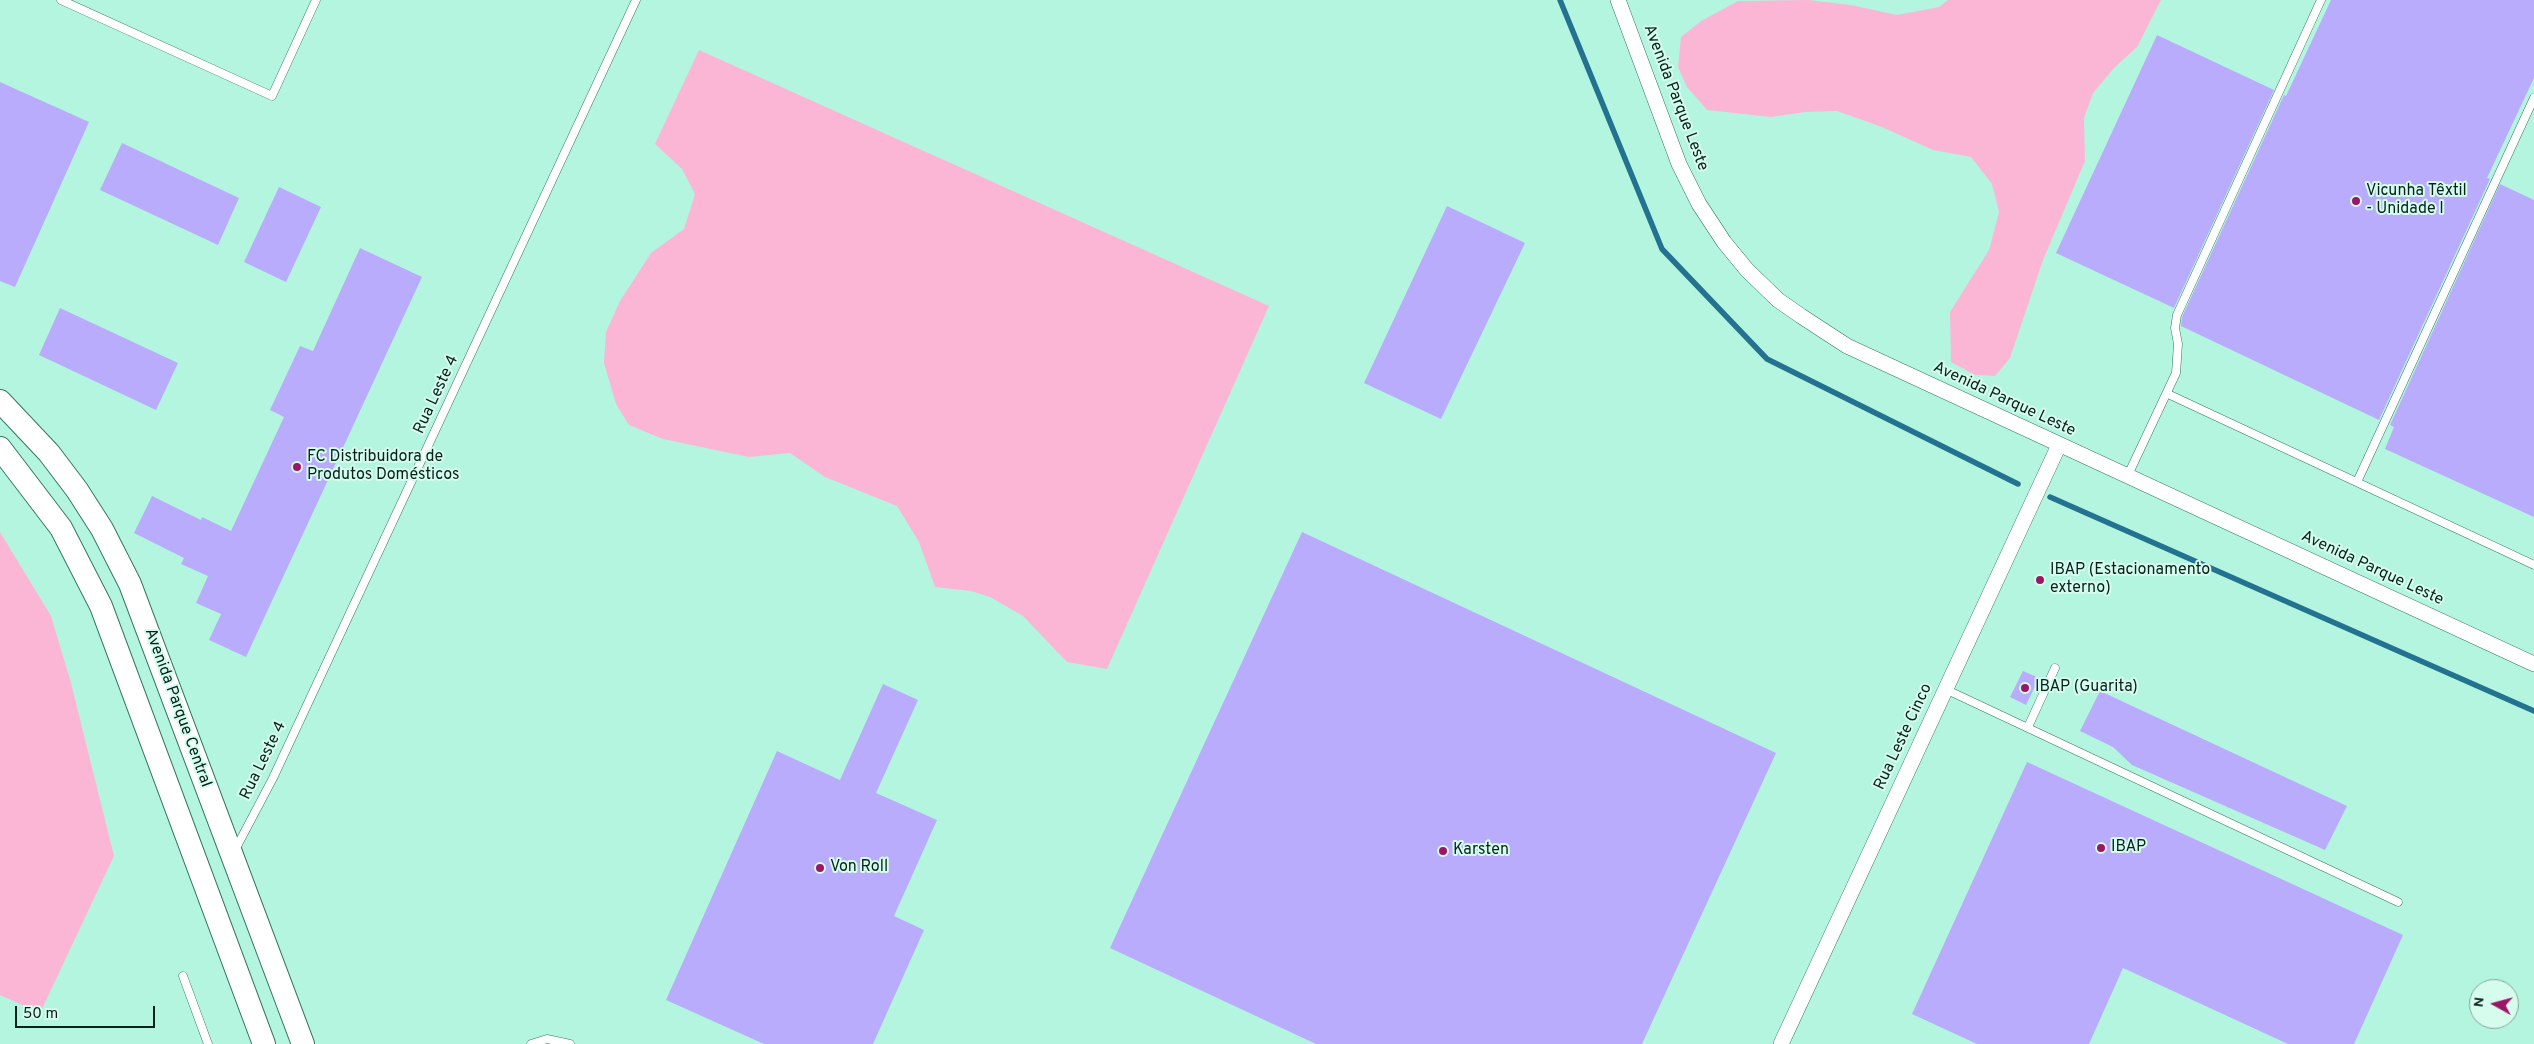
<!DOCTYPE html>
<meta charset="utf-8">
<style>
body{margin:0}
#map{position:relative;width:2534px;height:1044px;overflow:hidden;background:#b4f5df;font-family:Overpass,sans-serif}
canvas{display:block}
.north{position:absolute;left:2469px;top:979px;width:50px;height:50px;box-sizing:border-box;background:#d6fcee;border:1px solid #83a59a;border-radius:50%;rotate:277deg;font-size:14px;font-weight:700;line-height:20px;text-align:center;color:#07221b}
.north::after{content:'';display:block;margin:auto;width:18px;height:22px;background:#9d1665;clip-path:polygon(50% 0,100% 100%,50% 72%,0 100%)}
.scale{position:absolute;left:15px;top:1006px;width:140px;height:22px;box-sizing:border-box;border:2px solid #07221b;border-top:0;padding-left:6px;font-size:15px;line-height:18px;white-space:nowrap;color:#07221b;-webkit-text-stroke:4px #d6fcee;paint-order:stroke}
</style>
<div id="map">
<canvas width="2534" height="1044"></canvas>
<div class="north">N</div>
<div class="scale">50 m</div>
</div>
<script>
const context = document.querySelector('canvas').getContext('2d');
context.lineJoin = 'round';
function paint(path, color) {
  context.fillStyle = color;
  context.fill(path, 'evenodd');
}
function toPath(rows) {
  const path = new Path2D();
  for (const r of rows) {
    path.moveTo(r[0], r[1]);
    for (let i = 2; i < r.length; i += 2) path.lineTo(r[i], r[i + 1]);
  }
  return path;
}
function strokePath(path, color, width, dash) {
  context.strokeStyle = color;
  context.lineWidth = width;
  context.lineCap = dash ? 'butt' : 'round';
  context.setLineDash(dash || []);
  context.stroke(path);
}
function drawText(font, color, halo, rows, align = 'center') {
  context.font = font + ' Overpass,sans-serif';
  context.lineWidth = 4;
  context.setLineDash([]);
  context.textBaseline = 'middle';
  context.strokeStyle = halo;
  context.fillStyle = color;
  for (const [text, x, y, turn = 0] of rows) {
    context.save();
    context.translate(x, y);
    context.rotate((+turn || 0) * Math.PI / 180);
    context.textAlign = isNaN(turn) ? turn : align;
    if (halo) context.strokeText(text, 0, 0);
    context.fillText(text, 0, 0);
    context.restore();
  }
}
const green = toPath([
 [1808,0,1851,5,1897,15,1939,7,1948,0,2161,0,2137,47,2114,68,2093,93,2084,118,2085,161,2043,260,2010,358,1995,376,1975,375,1951,362,1950,312,1989,250,1999,212,1992,184,1971,157,1933,150,1882,127,1837,111,1805,112,1771,117,1707,110,1687,87,1678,67,1681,37,1701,21,1738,1],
 [699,50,1269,306,1107,669,1067,662,1023,616,990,597,971,591,935,587,919,542,897,506,825,477,790,453,749,457,663,439,629,425,616,404,604,363,606,332,620,301,651,253,684,229,695,194,682,169,655,144],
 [0,532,51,616,71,683,114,856,40,1013,0,995]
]);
const stream = toPath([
 [1560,0,1662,249,1767,359,2018,484],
 [2050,497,2534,711]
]);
const building = toPath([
 [2331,0,2534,0,2534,78,2487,178,2490,179,2379,420,2181,326,2182,317,2284,95,2286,96],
 [2157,35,2274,90,2174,308,2056,253],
 [0,82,89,122,15,287,0,281],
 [122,143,239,198,218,245,100,190],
 [2500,184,2534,200,2534,517,2385,449,2394,427,2390,425],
 [279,187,321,207,286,282,244,262],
 [1447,206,1525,243,1441,419,1364,383],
 [360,248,422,277,246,657,209,640,221,614,196,603,208,576,181,564,184,558,134,533,152,496,201,520,202,517,231,531,284,417,270,410,300,346,313,351],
 [60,308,178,363,156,410,39,355],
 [1302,532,1776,753,1642,1044,1316,1044,1110,948],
 [2023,671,2039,678,2026,705,2010,697],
 [883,684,918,700,876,793,937,820,894,916,924,930,873,1044,764,1044,666,1000,777,751,840,780],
 [2100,691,2347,806,2325,850,2132,765,2113,747,2080,731],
 [2027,762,2403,935,2354,1044,2288,1044,2123,968,2089,1044,1977,1044,1912,1014]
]);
const lane = toPath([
 [61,0,272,96,316,0],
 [2168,394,2534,565],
 [2128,475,2176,373,2178,344,2175,328,2177,315,2321,0],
 [2357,482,2534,98],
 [1945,689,2398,902],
 [2028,727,2055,668],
 [235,850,273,778,636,0],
 [183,976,208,1044],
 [531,1044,547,1039,570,1044]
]);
const street = toPath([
 [1618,0,1679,164,1699,204,1724,242,1747,270,1778,300,1801,316,1847,346,2534,664],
 [1781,1044,2059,445]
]);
const primary = toPath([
 [0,401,49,453,77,490,102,529,130,584,303,1044],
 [0,448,61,528,101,606,264,1044]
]);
const markers = [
 [2356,201,5,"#9d1665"],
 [297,467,5,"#9d1665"],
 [2040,580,5,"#9d1665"],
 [2025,688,5,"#9d1665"],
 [2101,848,5,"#9d1665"],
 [1443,851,5,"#9d1665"],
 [820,868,5,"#9d1665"]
];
const streetNames = [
 ["Avenida Parque Leste",1675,98,69],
 ["Rua Leste 4",437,395,-65],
 ["Avenida Parque Leste",2004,400,25],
 ["Avenida Parque Leste",2372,569,25],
 ["Avenida Parque Central",177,708,70],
 ["Rua Leste Cinco",1904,737,-65],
 ["Rua Leste 4",264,761,-64]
];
const poiNames = [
 ["Vicunha Têxtil",2366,192],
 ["- Unidade I",2366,210],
 ["FC Distribuidora de",307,458],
 ["Produtos Domésticos",307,476],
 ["IBAP (Estacionamento",2050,571],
 ["externo)",2050,589],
 ["IBAP (Guarita)",2035,688],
 ["IBAP",2111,848],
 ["Karsten",1453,851],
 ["Von Roll",830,868]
];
paint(green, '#fcb6d5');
strokePath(stream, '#227290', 5.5);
paint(building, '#baacfc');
strokePath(lane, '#377664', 9);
strokePath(street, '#377664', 16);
strokePath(primary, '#377664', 24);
strokePath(lane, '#fff', 8);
strokePath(street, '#fff', 15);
strokePath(primary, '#fff', 22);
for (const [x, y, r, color] of markers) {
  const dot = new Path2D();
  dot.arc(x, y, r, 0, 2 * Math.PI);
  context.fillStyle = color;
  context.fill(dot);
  strokePath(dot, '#d6fcee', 2);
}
drawText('16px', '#07221b', '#d6fcee', streetNames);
drawText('16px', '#07221b', '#d6fcee', poiNames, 'left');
</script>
